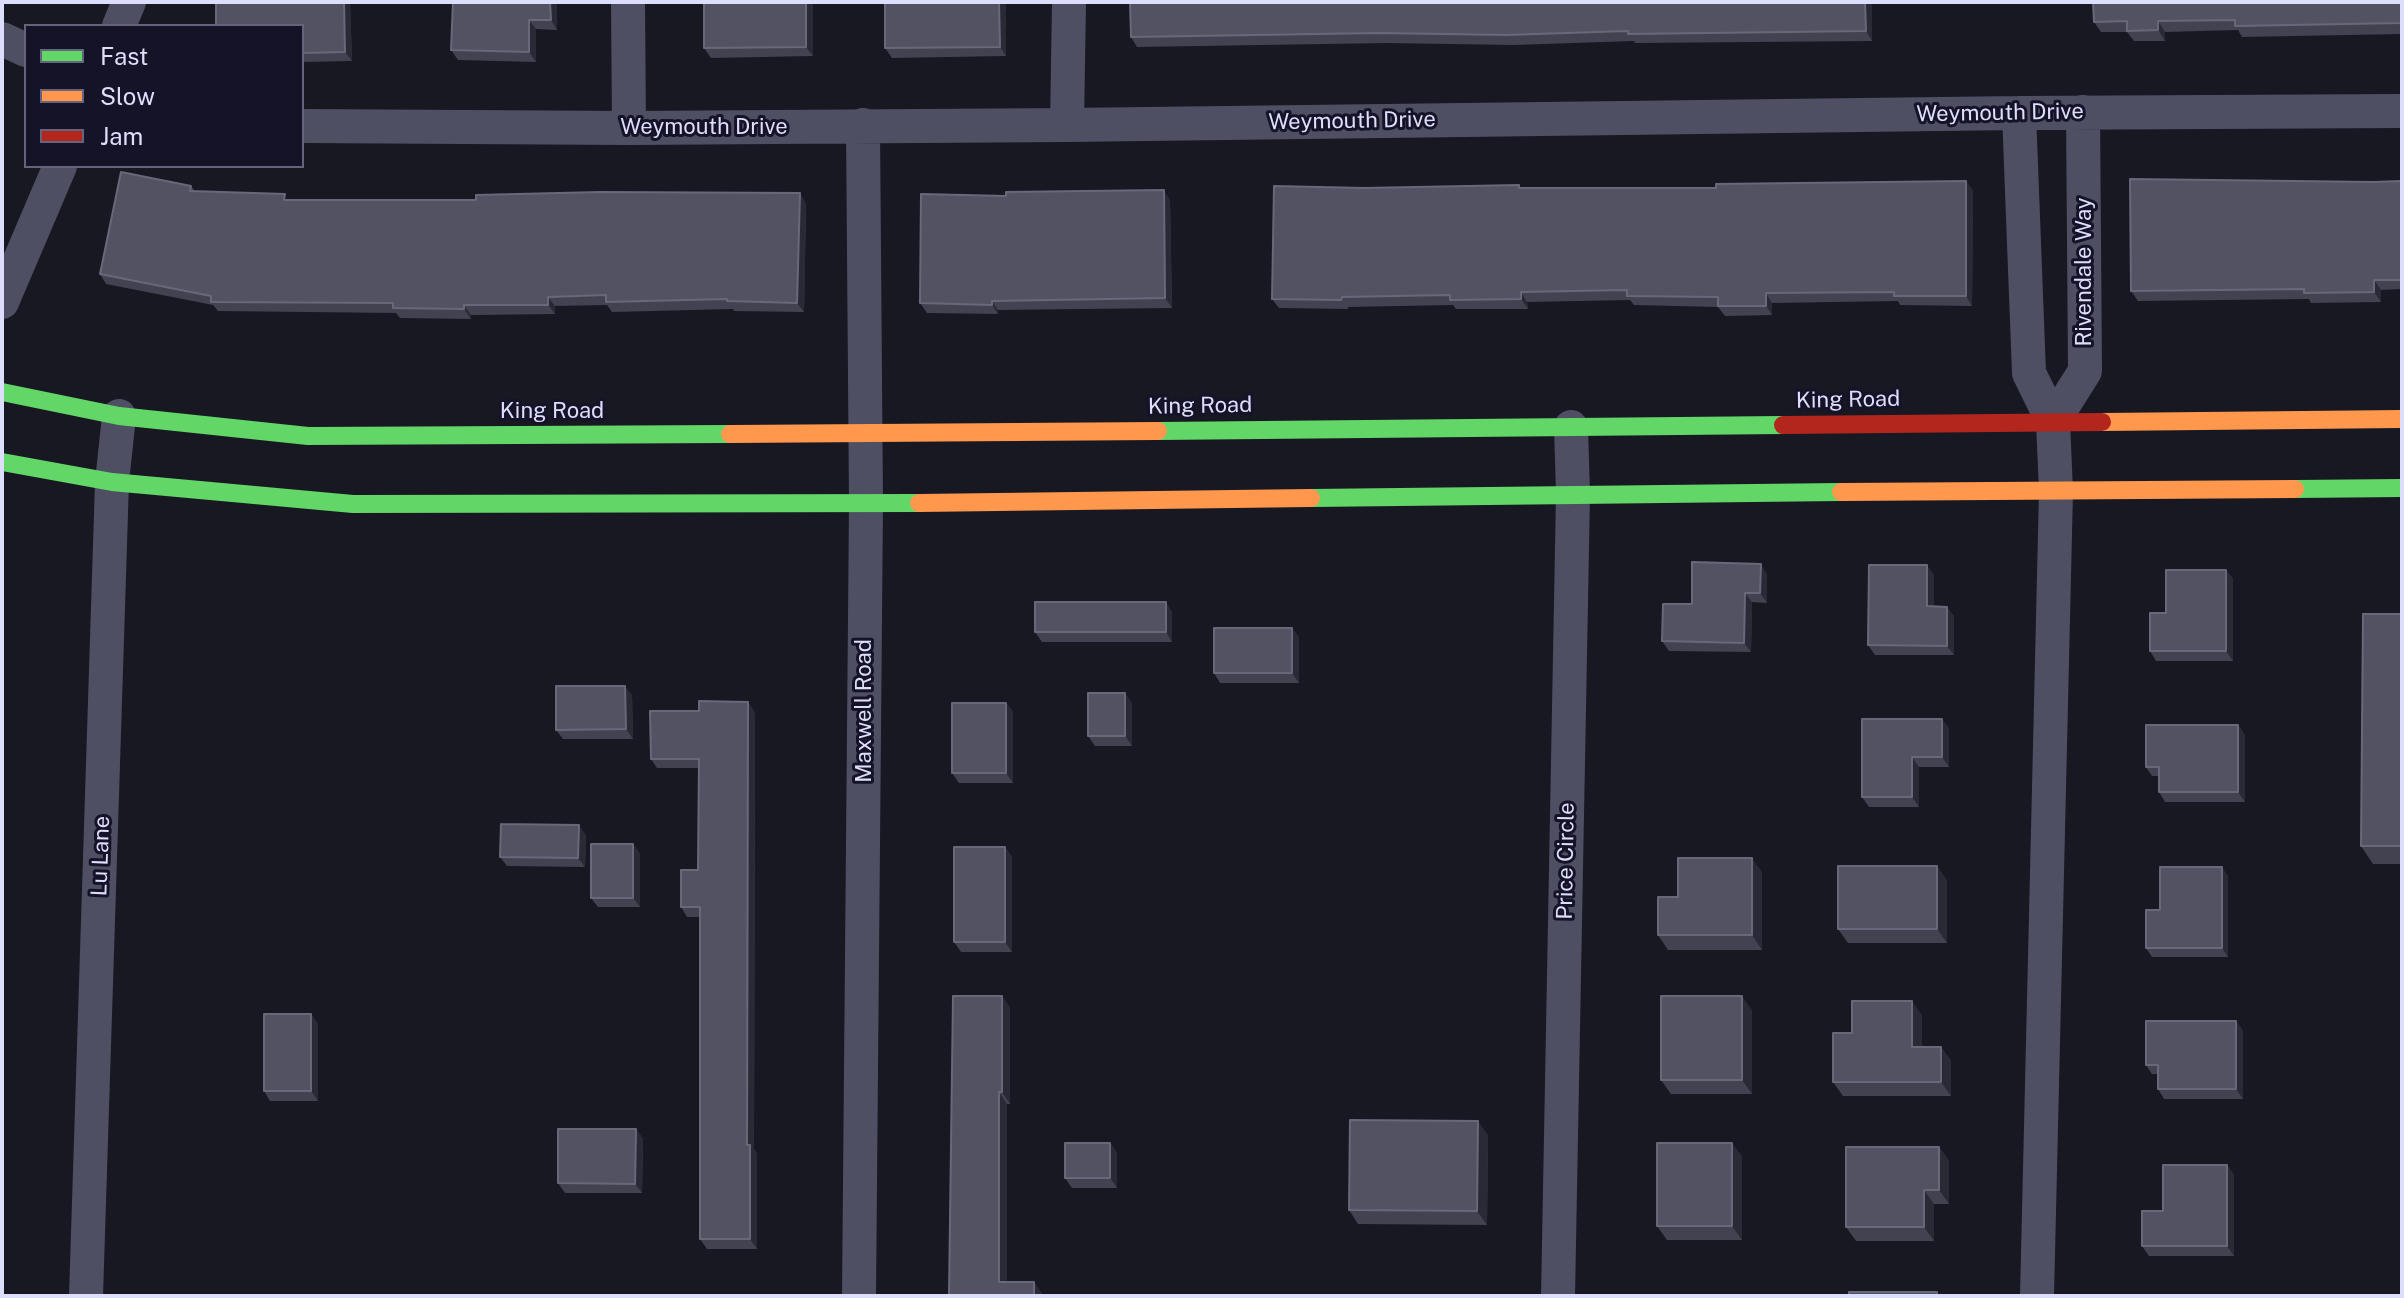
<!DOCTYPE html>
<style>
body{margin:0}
#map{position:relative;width:2404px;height:1298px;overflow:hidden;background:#181823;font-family:"Public Sans",sans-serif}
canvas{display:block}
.frame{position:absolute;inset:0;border:4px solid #ddddfc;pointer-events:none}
.legend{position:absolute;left:24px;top:24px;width:280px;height:144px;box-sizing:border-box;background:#141328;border:2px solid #64647d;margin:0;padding:10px 14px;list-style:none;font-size:24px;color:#ddddfc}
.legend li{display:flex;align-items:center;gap:16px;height:40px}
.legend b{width:40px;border:2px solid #64647d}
</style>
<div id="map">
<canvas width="2404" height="1298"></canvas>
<div class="frame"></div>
<ul class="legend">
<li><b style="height:10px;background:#63d668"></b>Fast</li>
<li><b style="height:10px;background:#ff974d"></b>Slow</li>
<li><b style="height:10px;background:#b3261e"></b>Jam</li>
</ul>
</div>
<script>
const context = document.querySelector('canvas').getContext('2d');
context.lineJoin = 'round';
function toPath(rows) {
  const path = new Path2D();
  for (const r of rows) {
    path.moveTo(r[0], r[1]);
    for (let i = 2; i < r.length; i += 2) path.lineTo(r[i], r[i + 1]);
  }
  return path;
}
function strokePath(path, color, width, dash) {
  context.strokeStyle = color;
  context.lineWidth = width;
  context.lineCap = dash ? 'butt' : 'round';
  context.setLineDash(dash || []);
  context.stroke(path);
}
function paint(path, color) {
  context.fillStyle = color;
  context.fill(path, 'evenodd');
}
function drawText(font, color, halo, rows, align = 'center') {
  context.font = font + ' "Public Sans",sans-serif';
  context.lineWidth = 6;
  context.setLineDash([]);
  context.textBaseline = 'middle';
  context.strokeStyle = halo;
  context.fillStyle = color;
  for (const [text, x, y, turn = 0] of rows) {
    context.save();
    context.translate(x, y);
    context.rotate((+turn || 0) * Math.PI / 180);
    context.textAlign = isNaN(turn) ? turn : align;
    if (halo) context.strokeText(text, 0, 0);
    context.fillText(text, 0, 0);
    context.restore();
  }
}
const street = toPath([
 [628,2,629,128],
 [119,26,129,2],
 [2,39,26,50],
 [2019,113,2029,373,2053,422,2056,491,2037,1296],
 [1067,125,1069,2],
 [302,126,629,128,1067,125,2019,113,2402,111],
 [2,302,60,166],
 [2053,422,2085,371,2083,112],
 [86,1296,112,482,119,416],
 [859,1296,866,504,863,125],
 [1558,1296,1573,494,1571,427]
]);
const fast = toPath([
 [2,392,119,416,308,436,730,434],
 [1158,431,1783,425],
 [2,462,112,482,353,504,919,503],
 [2295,489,2402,488],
 [1311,498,1841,492]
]);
const slow = toPath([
 [2102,422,2402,419],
 [730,434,1158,431],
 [1841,492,2295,489],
 [919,503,1311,498]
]);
const jam = toPath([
 [1783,425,2102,422]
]);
const wall = toPath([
 [216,2,350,2,352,61,302,62,302,26],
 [453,2,557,2,557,30,536,29,536,62,458,60,451,50],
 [813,2,813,56,711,58,704,48],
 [1006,2,1006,56,892,58,885,48],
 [1130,2,1872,2,1872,41,1635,43,1634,41,1513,45,1386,43,1137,47,1131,37],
 [2402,2,2402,34,2242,37,2238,30,2165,32,2165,41,2134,41,2127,32,2101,32,2094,22],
 [2402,181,2402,289,2381,290,2381,302,2311,303,2309,299,2138,301,2131,291,2373,182],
 [191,186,195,191,289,200,806,203,804,312,734,311,733,309,612,312,607,305,555,306,555,314,471,315,471,319,400,318,396,313,218,311,213,305,106,284,100,274],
 [1364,188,1973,190,1972,306,1900,305,1898,301,1772,303,1772,315,1725,316,1718,307,1634,305,1630,300,1527,302,1528,309,1456,309,1453,305,1348,307,1348,309,1279,308,1272,299],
 [1170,200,1172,308,998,310,998,314,927,313,920,303],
 [2226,570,2233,579,2233,661,2156,661,2150,651],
 [1767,574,1767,603,1752,602,1751,652,1669,651,1662,641,1692,604],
 [1934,575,1934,606,1954,616,1954,655,1875,655,1868,645],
 [1172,612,1172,642,1042,642,1035,632],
 [2402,614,2402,864,2373,864,2361,846],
 [1299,637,1299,683,1220,683,1214,673],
 [632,695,633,739,563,739,556,730],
 [1006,703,1013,712,1013,783,959,783,952,773],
 [1132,703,1132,746,1095,746,1088,736],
 [755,712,754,1149,757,1154,757,1249,707,1249,700,1239,700,917,687,917,681,907,698,870,699,768,657,768,651,759],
 [2238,725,2245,735,2245,802,2165,802,2159,792,2159,776,2152,776,2146,767],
 [1949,728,1949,767,1919,767,1919,807,1869,807,1862,797],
 [586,835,585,867,507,866,500,857],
 [633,844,640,854,640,907,598,907,591,898],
 [1005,847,1012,857,1012,952,961,952,954,942],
 [1762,872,1762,950,1668,950,1658,935,1678,897],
 [2228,876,2228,957,2152,957,2146,948,2160,910],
 [1947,880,1947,943,1848,943,1838,929],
 [1002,996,1010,1008,1010,1104,1007,1104,1007,1282,1034,1282,1042,1294,1042,1296,949,1296],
 [1752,1010,1752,1094,1671,1094,1661,1080],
 [311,1014,318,1024,318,1101,270,1101,264,1091],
 [1922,1015,1922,1047,1941,1047,1951,1061,1951,1096,1843,1096,1833,1082,1852,1033],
 [2236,1021,2243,1031,2243,1099,2164,1099,2158,1089,2158,1074,2152,1074,2146,1065],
 [636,1129,643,1139,642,1193,565,1193,558,1183],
 [1488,1135,1487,1225,1358,1224,1349,1210],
 [1110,1143,1117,1153,1117,1188,1072,1188,1065,1178],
 [1732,1143,1742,1157,1742,1240,1667,1240,1657,1226],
 [1939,1147,1949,1161,1949,1204,1934,1204,1934,1241,1856,1241,1846,1227],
 [2227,1165,2234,1175,2234,1256,2149,1256,2142,1246,2163,1211]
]);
const shadedWall = toPath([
 [344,2,350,2,352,61,345,52],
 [550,2,557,2,557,30,551,20],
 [806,2,813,2,813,56,806,47],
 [999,2,1006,2,1006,56,1000,47],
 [1865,2,1872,2,1872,41,1866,31],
 [529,20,536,29,536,62,529,52],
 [2158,21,2165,32,2165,41,2158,30],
 [1966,181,1973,190,1972,306,1966,296],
 [1164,190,1170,200,1172,308,1165,298],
 [800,193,806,203,804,312,797,303],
 [2374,280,2381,290,2381,302,2374,292],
 [1521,292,1527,302,1528,309,1521,299],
 [1766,293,1772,303,1772,315,1766,306],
 [548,297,555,306,555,314,548,305],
 [992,301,998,310,998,314,992,305],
 [464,305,471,315,471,319,464,309],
 [1761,564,1767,574,1767,603,1760,593],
 [1927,565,1934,575,1934,616,1927,606],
 [2226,570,2233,579,2233,661,2226,651],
 [1745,593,1752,602,1751,652,1744,643],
 [1166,602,1172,612,1172,642,1166,632],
 [1947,607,1954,616,1954,655,1947,646],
 [1292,628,1299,637,1299,683,1292,673],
 [625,686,632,695,633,739,626,729],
 [1125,693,1132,703,1132,746,1125,736],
 [748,702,755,712,754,1149,757,1154,757,1249,750,1239,747,1145],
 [1006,703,1013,712,1013,783,1006,773],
 [1942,719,1949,728,1949,767,1942,757],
 [2238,725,2245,735,2245,802,2238,792],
 [1912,757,1919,767,1919,807,1912,797],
 [579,825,586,835,585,867,578,858],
 [633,844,640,854,640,907,633,898],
 [1005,847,1012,857,1012,952,1005,942],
 [1752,858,1762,872,1762,950,1752,935],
 [1937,866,1947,880,1947,943,1937,929],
 [2222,867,2228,876,2228,957,2222,948],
 [1002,996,1010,1008,1010,1104,1002,1092],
 [1742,996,1752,1010,1752,1094,1742,1080],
 [1912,1001,1922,1015,1922,1061,1912,1047],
 [311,1014,318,1024,318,1101,311,1091],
 [2236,1021,2243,1031,2243,1099,2236,1089],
 [1941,1047,1951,1061,1951,1096,1941,1082],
 [999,1092,1007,1104,1007,1294,999,1282],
 [1478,1121,1488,1135,1487,1225,1477,1211],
 [636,1129,643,1139,642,1193,635,1184],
 [1110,1143,1117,1153,1117,1188,1110,1178],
 [1732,1143,1742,1157,1742,1240,1732,1226],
 [1939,1147,1949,1161,1949,1204,1939,1190],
 [2227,1165,2234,1175,2234,1256,2227,1246],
 [1924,1190,1934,1204,1934,1241,1924,1227],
 [1034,1282,1042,1294,1042,1296,1034,1296]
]);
const building = toPath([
 [216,2,344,2,345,52,302,53,302,26,216,26,216,2],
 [453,2,550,2,551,20,529,20,529,52,451,50,453,2],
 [704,2,806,2,806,47,704,48,704,2],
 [885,2,999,2,1000,47,885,48,885,2],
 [1130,2,1865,2,1866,31,1628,34,1628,31,1506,35,1379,33,1131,37,1130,2],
 [2093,2,2402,2,2402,23,2235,26,2235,20,2158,21,2158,30,2127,31,2127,21,2094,22,2093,2],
 [121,172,191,186,190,191,285,194,284,200,476,200,476,195,600,192,800,193,797,303,727,301,727,299,606,302,606,295,548,297,548,305,464,305,464,309,393,308,393,303,211,302,211,296,100,274,121,172],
 [2130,179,2373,182,2402,181,2402,280,2374,280,2374,292,2304,293,2304,289,2131,291,2130,179],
 [1966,181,1966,296,1894,296,1894,292,1766,293,1766,306,1718,306,1718,297,1627,296,1627,290,1521,292,1521,299,1450,300,1450,295,1342,297,1341,300,1272,299,1274,186,1364,188,1519,185,1519,188,1716,188,1716,184,1966,181],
 [1164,190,1165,298,992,301,992,305,920,303,921,194,1006,196,1006,192,1164,190],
 [1692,562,1761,564,1760,593,1745,593,1744,643,1662,641,1663,604,1692,604,1692,562],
 [1869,565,1927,565,1927,606,1947,607,1947,646,1868,645,1869,565],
 [2166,570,2226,570,2226,651,2150,651,2150,613,2166,613,2166,570],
 [1035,602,1166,602,1166,632,1035,632,1035,602],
 [2363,614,2402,614,2402,846,2361,846,2363,614],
 [1214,628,1292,628,1292,673,1214,673,1214,628],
 [556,686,625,686,626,729,556,730,556,686],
 [1088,693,1125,693,1125,736,1088,736,1088,693],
 [699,701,748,702,747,1145,750,1145,750,1239,700,1239,700,907,681,907,681,870,698,870,699,759,651,759,650,711,699,711,699,701],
 [952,703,1006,703,1006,773,952,773,952,703],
 [1862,719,1942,719,1942,757,1912,757,1912,797,1862,797,1862,719],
 [2146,725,2238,725,2238,792,2159,792,2159,767,2146,767,2146,725],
 [501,824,579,825,578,858,500,857,501,824],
 [591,844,633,844,633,898,591,898,591,844],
 [954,847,1005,847,1005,942,954,942,954,847],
 [1678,858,1752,858,1752,935,1658,935,1658,897,1678,897,1678,858],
 [1838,866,1937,866,1937,929,1838,929,1838,866],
 [2160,867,2222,867,2222,948,2146,948,2146,910,2160,910,2160,867],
 [953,996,1002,996,1002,1092,999,1092,999,1282,1034,1282,1034,1296,949,1296,953,996],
 [1661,996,1742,996,1742,1080,1661,1080,1661,996],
 [1852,1001,1912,1001,1912,1047,1941,1047,1941,1082,1833,1082,1833,1033,1852,1033,1852,1001],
 [264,1014,311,1014,311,1091,264,1091,264,1014],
 [2146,1021,2236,1021,2236,1089,2158,1089,2158,1065,2146,1065,2146,1021],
 [1350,1120,1478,1121,1477,1211,1349,1210,1350,1120],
 [558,1129,636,1129,635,1184,558,1183,558,1129],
 [1065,1143,1110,1143,1110,1178,1065,1178,1065,1143],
 [1657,1143,1732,1143,1732,1226,1657,1226,1657,1143],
 [1846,1147,1939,1147,1939,1190,1924,1190,1924,1227,1846,1227,1846,1147],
 [2163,1165,2227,1165,2227,1246,2142,1246,2142,1211,2163,1211,2163,1165],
 [1849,1292,1937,1292,1937,1296,1849,1296,1849,1292]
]);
const streetNames = [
 ["Weymouth Drive",2000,113,-1],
 ["Weymouth Drive",1352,121,-1],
 ["Weymouth Drive",704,127],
 ["Rivendale Way",2084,272,-90],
 ["King Road",1848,400,-1],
 ["King Road",1200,406,-1],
 ["King Road",552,411],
 ["Maxwell Road",864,711,-90],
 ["Lu Lane",101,856,-88],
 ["Price Circle",1566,861,-89]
];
strokePath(street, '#4e4f63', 34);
strokePath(fast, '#63d668', 18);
strokePath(slow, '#ff974d', 18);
strokePath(jam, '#b3261e', 18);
paint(wall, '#424251');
paint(shadedWall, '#2a2a37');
paint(building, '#525263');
strokePath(building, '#68687b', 2);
drawText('22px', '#ddddfc', '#141328', streetNames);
</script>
